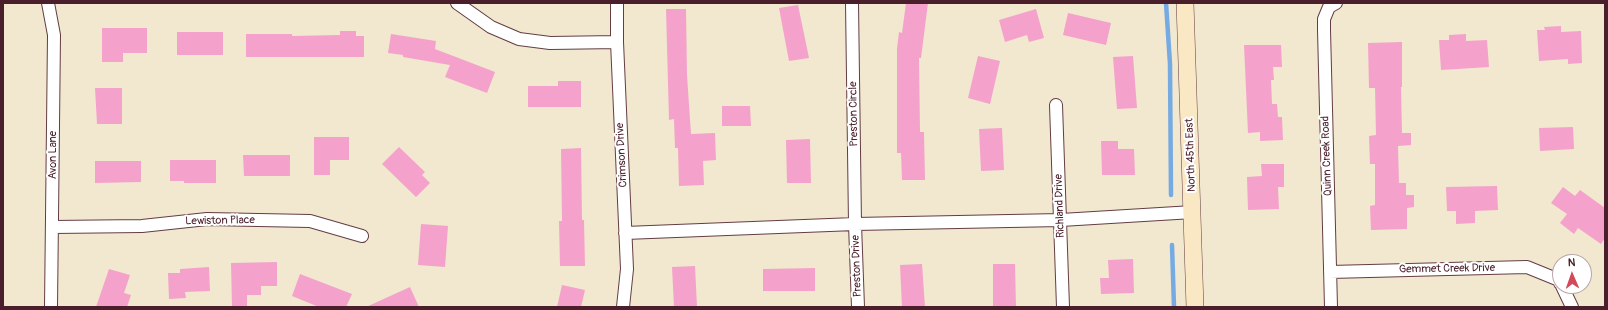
<!DOCTYPE html>
<style>
body{margin:0}
#map{position:relative;width:1608px;height:310px;overflow:hidden;background:#f1e8cf;font-family:Pangolin,sans-serif}
canvas{display:block}
.frame{position:absolute;inset:0;border:4px solid #4a1f2b;pointer-events:none}
.north{position:absolute;left:1552px;top:254px;width:40px;height:40px;box-sizing:border-box;background:#fff;border:1px solid #b7a5aa;border-radius:50%;rotate:358deg;font-size:11px;font-weight:700;line-height:16px;text-align:center;color:#4a1f2b}
.north::after{content:'';display:block;margin:auto;width:14px;height:18px;background:#d1495b;clip-path:polygon(50% 0,100% 100%,50% 72%,0 100%)}
</style>
<div id="map">
<canvas width="1608" height="310"></canvas>
<div class="frame"></div>
<div class="north">N</div>
</div>
<script>
const context = document.querySelector('canvas').getContext('2d');
context.lineJoin = 'round';
function toPath(rows) {
  const path = new Path2D();
  for (const r of rows) {
    path.moveTo(r[0], r[1]);
    for (let i = 2; i < r.length; i += 2) path.lineTo(r[i], r[i + 1]);
  }
  return path;
}
function strokePath(path, color, width, dash) {
  context.strokeStyle = color;
  context.lineWidth = width;
  context.lineCap = dash ? 'butt' : 'round';
  context.setLineDash(dash || []);
  context.stroke(path);
}
function paint(path, color) {
  context.fillStyle = color;
  context.fill(path, 'evenodd');
}
function drawText(font, color, halo, rows, align = 'center') {
  context.font = font + ' Pangolin,sans-serif';
  context.lineWidth = 4;
  context.setLineDash([]);
  context.textBaseline = 'middle';
  context.strokeStyle = halo;
  context.fillStyle = color;
  for (const [text, x, y, turn = 0] of rows) {
    context.save();
    context.translate(x, y);
    context.rotate((+turn || 0) * Math.PI / 180);
    context.textAlign = isNaN(turn) ? turn : align;
    if (halo) context.strokeText(text, 0, 0);
    context.fillText(text, 0, 0);
    context.restore();
  }
}
const stream = toPath([
 [1166,3,1170,64,1171,195],
 [1172,245,1174,307]
]);
const building = toPath([
 [906,3,928,3,921,58,919,58,920,132,924,132,925,180,902,180,901,153,897,153,897,49,899,32,902,33],
 [798,5,809,58,789,61,779,8],
 [666,9,686,9,687,75,691,134,715,133,716,160,703,161,704,185,679,186,678,148,675,148,674,119,669,120],
 [1036,9,1044,38,1029,42,1027,35,1005,42,999,20],
 [1068,13,1111,23,1106,45,1063,35],
 [1561,26,1561,32,1581,31,1582,63,1568,64,1568,59,1539,61,1537,30,1545,30,1544,27],
 [102,28,147,28,147,53,123,53,123,62,102,62],
 [340,31,356,31,356,36,364,36,364,57,246,57,246,34,292,34,292,36,340,35],
 [177,32,223,32,223,55,177,55],
 [391,34,436,41,435,49,495,72,487,93,445,77,450,65,403,57,403,55,388,53],
 [1466,34,1466,41,1487,40,1489,67,1441,70,1439,40,1449,40,1449,35],
 [1402,42,1402,87,1401,87,1402,133,1411,133,1411,145,1398,146,1399,183,1406,183,1406,195,1414,195,1414,207,1407,208,1407,229,1371,230,1370,206,1375,205,1375,164,1370,164,1369,136,1376,135,1375,88,1369,88,1368,43],
 [1244,45,1281,45,1282,67,1273,67,1274,80,1271,80,1272,104,1277,104,1278,117,1282,117,1283,140,1260,141,1260,132,1248,133],
 [978,56,1000,61,990,104,968,98],
 [1133,56,1137,108,1117,109,1113,57],
 [558,81,581,81,581,107,528,107,528,86,558,86],
 [95,88,122,88,122,124,97,124],
 [722,106,750,106,751,126,722,126],
 [1573,127,1574,149,1540,151,1539,128],
 [1002,128,1004,170,981,171,979,129],
 [314,137,349,137,349,160,330,160,330,175,314,175],
 [810,139,811,183,787,183,786,140],
 [1101,141,1118,141,1118,149,1134,149,1135,175,1102,175],
 [399,147,425,172,422,175,430,183,416,197,382,164],
 [581,148,582,220,584,220,585,266,560,266,559,221,562,221,561,149],
 [243,155,290,155,290,176,244,176],
 [170,160,216,160,216,183,184,183,184,181,170,181],
 [95,161,141,161,141,182,95,183],
 [1261,164,1284,164,1284,187,1278,187,1279,209,1248,210,1247,177,1262,176],
 [1497,186,1498,210,1475,211,1475,223,1456,224,1456,211,1447,211,1446,187],
 [1563,187,1575,196,1580,190,1605,208,1605,238,1601,244,1578,228,1574,234,1560,223,1567,214,1551,203],
 [421,224,448,226,445,267,418,265],
 [1133,259,1134,293,1101,294,1100,278,1109,278,1108,260],
 [277,262,277,286,261,286,261,295,247,295,247,307,232,307,231,263],
 [922,264,925,307,902,307,900,265],
 [993,264,1015,264,1016,307,993,307],
 [695,266,697,307,674,307,672,267],
 [209,267,210,291,185,292,186,298,169,299,168,273,180,273,180,269],
 [815,268,815,291,763,291,763,269],
 [109,269,130,275,124,293,131,295,127,307,96,307],
 [300,274,352,294,346,307,319,307,292,296],
 [562,285,585,290,581,307,557,307],
 [410,287,419,307,366,307]
]);
const street = toPath([
 [48,3,54,35,51,307],
 [457,3,491,27,519,39,550,43,617,42],
 [617,3,617,42,627,269,623,307],
 [852,3,855,224,858,307],
 [1056,105,1063,307],
 [53,227,142,226,207,219,310,221,362,236],
 [625,233,855,224,1061,220,1193,212],
 [1330,272,1527,267,1559,280,1560,283],
 [1562,286,1572,307],
 [1331,307,1324,30,1324,19,1329,7,1336,3]
]);
const secondary = toPath([
 [1185,3,1195,307]
]);
const streetNames = [
 ["Preston Circle",854,114,-91],
 ["Avon Lane",53,155,-90],
 ["Crimson Drive",622,155,-93],
 ["North 45th East",1191,155,-92],
 ["Quinn Creek Road",1327,156,-92],
 ["Richland Drive",1060,206,-92],
 ["Lewiston Place",220,221,-1],
 ["Preston Drive",857,266,-92],
 ["Gemmet Creek Drive",1447,269,-1]
];
strokePath(stream, '#76aae2', 4.5);
paint(building, '#f4a2cb');
strokePath(street, '#633d44', 14);
strokePath(secondary, '#633d44', 18);
strokePath(street, '#fff', 12);
strokePath(secondary, '#fae7c3', 17);
drawText('11px', '#4a1f2b', '#fff', streetNames);
</script>
